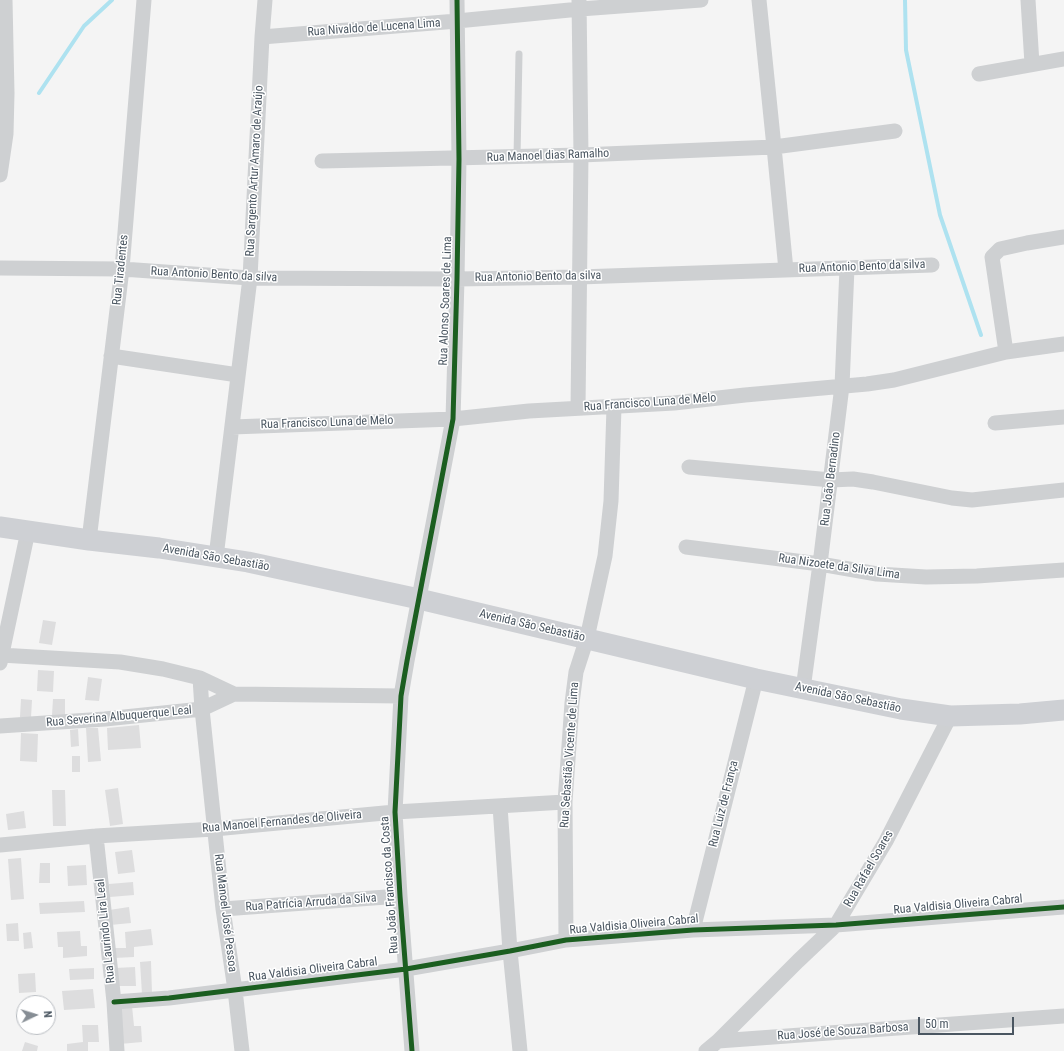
<!DOCTYPE html>
<meta charset="utf-8">
<style>
body{margin:0}
#map{position:relative;width:1064px;height:1051px;overflow:hidden;background:#f4f4f4;font-family:"Roboto Condensed",sans-serif}
canvas{display:block}
.north{position:absolute;left:16px;top:995px;width:40px;height:40px;box-sizing:border-box;background:#fff;border:1px solid #b7bbc0;border-radius:50%;rotate:86deg;font-size:11px;font-weight:700;line-height:16px;text-align:center;color:#4a5661}
.north::after{content:'';display:block;margin:auto;width:14px;height:18px;background:#868d94;clip-path:polygon(50% 0,100% 100%,50% 72%,0 100%)}
.scale{position:absolute;left:918px;top:1017px;width:96px;height:18px;box-sizing:border-box;border:2px solid #4a5661;border-top:0;padding-left:5px;font-size:12px;line-height:14px;white-space:nowrap;color:#4a5661;-webkit-text-stroke:3px #fff;paint-order:stroke}
</style>
<div id="map">
<canvas width="1064" height="1051"></canvas>
<div class="north">N</div>
<div class="scale">50 m</div>
</div>
<script>
const context = document.querySelector('canvas').getContext('2d');
context.lineJoin = 'round';
function toPath(rows) {
  const path = new Path2D();
  for (const r of rows) {
    path.moveTo(r[0], r[1]);
    for (let i = 2; i < r.length; i += 2) path.lineTo(r[i], r[i + 1]);
  }
  return path;
}
function strokePath(path, color, width, dash) {
  context.strokeStyle = color;
  context.lineWidth = width;
  context.lineCap = dash ? 'butt' : 'round';
  context.setLineDash(dash || []);
  context.stroke(path);
}
function paint(path, color) {
  context.fillStyle = color;
  context.fill(path, 'evenodd');
}
function drawText(font, color, halo, rows, align = 'center') {
  context.font = font + ' "Roboto Condensed",sans-serif';
  context.lineWidth = 3;
  context.setLineDash([]);
  context.textBaseline = 'middle';
  context.strokeStyle = halo;
  context.fillStyle = color;
  for (const [text, x, y, turn = 0] of rows) {
    context.save();
    context.translate(x, y);
    context.rotate((+turn || 0) * Math.PI / 180);
    context.textAlign = isNaN(turn) ? turn : align;
    if (halo) context.strokeText(text, 0, 0);
    context.fillText(text, 0, 0);
    context.restore();
  }
}
const stream = toPath([
 [905,0,906,50,940,215,981,335],
 [39,93,84,26,112,0]
]);
const building = toPath([
 [43,620,56,622,52,645,39,643],
 [38,670,54,671,53,692,37,691],
 [88,677,102,679,99,701,85,700],
 [21,699,32,700,31,718,20,717],
 [53,699,65,699,65,716,52,715],
 [139,725,141,748,108,750,107,728],
 [86,728,98,728,101,761,88,762],
 [78,729,79,746,71,747,70,730],
 [21,733,38,734,37,762,20,761],
 [72,756,80,756,80,772,72,772],
 [118,788,123,824,110,826,105,790],
 [52,790,65,790,66,826,53,826],
 [24,811,26,828,8,830,6,814],
 [132,850,135,872,118,874,115,852],
 [21,858,24,899,11,900,8,859],
 [40,863,50,863,50,883,39,883],
 [86,865,87,885,68,886,67,866],
 [133,882,134,895,110,897,109,884],
 [84,901,85,912,40,914,39,903],
 [129,907,131,923,110,925,109,910],
 [18,923,19,941,7,941,6,924],
 [151,929,153,945,134,947,134,957,114,958,114,948,126,948,125,932],
 [80,931,81,946,87,946,87,956,63,958,63,947,58,947,57,932],
 [31,932,33,948,24,949,23,933],
 [151,961,152,994,142,994,140,962],
 [135,967,136,986,116,986,115,968],
 [94,968,94,979,70,980,69,969],
 [35,973,36,992,19,993,18,974],
 [93,989,95,1008,64,1010,62,991],
 [132,1006,134,1026,141,1026,142,1042,120,1044,117,1007],
 [82,1025,98,1025,99,1042,88,1042,88,1051,67,1051,67,1044,83,1042],
 [25,1042,38,1046,37,1051,22,1051]
]);
const service = toPath([
 [517,157,519,54]
]);
const minor = toPath([
 [759,0,774,147,786,270],
 [1028,0,1032,64],
 [262,37,457,21,580,9,701,0],
 [979,74,1064,59],
 [322,161,581,155,774,147,895,131],
 [0,175,6,134,7,93,5,0],
 [0,268,122,269,250,278,457,279,579,277,932,265],
 [1006,352,992,257,1000,249,1027,243,1064,237],
 [111,356,238,375],
 [578,408,581,155,579,0],
 [995,423,1064,417],
 [232,427,453,419,529,411,674,403,745,395,867,384,894,380,1006,352,1064,344],
 [689,467,831,480,853,479,873,482,952,498,972,500,1064,490],
 [89,540,122,269,144,0],
 [686,547,820,564,877,574,926,577,977,576,1064,570],
 [216,557,250,278,262,37,265,0],
 [0,655,120,662,163,669,200,678,234,694,401,696],
 [0,663,28,531],
 [200,678,202,709,223,909,235,990,242,1051],
 [803,689,820,564,842,386,847,268],
 [0,726,105,719,202,709,234,694],
 [500,806,510,951,520,1051],
 [96,836,114,1002,117,1051],
 [0,845,96,836,214,829,395,812,565,802],
 [223,909,400,896],
 [693,930,756,679],
 [566,940,565,802,572,703,576,672,587,638,605,556,611,501,614,407],
 [114,1002,169,998,406,969,510,951,566,940,693,930,836,925,1064,907],
 [718,1041,1064,1016],
 [412,1051,400,896,395,812,401,696,407,661,453,419,457,279,459,159,457,0],
 [706,1051,718,1041,798,961,836,925,886,841,950,716]
]);
const secondary = toPath([
 [0,527,89,540,159,548,248,562,419,599,756,679,901,709,950,716,1020,714,1064,710]
]);
const cycleway = toPath([
 [114,1002,169,998,406,969,510,951,566,940,693,930,836,925,1064,907],
 [412,1051,400,896,395,812,401,696,407,661,453,419,457,279,459,159,457,0]
]);
const streetNames = [
 ["Rua Nivaldo de Lucena Lima",374,28,-4],
 ["Rua Manoel dias Ramalho",548,156,-2],
 ["Rua Sargento Artur Amaro de Araújo",255,171,-87],
 ["Rua Antonio Bento da silva",862,267,-2],
 ["Rua Tiradentes",121,270,-84],
 ["Rua Antonio Bento da silva",214,275,3],
 ["Rua Antonio Bento da silva",538,277,-1],
 ["Rua Alonso Soares de Lima",446,301,-88],
 ["Rua Francisco Luna de Melo",650,403,-4],
 ["Rua Francisco Luna de Melo",327,423,-2],
 ["Rua João Bernadino",831,479,-83],
 ["Avenida São Sebastião",216,558,10],
 ["Rua Nizoete da Silva Lima",839,567,8],
 ["Avenida São Sebastião",532,626,13],
 ["Avenida São Sebastião",848,698,12],
 ["Rua Severina Albuquerque Leal",119,717,-5],
 ["Rua Sebastião Vicente de Lima",570,755,-86],
 ["Rua Luiz de França",724,804,-76],
 ["Rua Manoel Fernandes de Oliveira",282,822,-5],
 ["Rua Rafael Soares",869,869,-60],
 ["Rua João Francisco da Costa",390,885,-94],
 ["Rua Patrícia Arruda da Silva",311,903,-4],
 ["Rua Valdisia Oliveira Cabral",958,905,-5],
 ["Rua Manoel José Pessoa",225,913,83],
 ["Rua Valdisia Oliveira Cabral",634,925,-5],
 ["Rua Laurindo Lira Leal",106,931,-96],
 ["Rua Valdisia Oliveira Cabral",313,970,-7],
 ["Rua José de Souza Barbosa",843,1032,-4]
];
strokePath(stream, '#aee2f0', 4);
paint(building, '#ddddde');
strokePath(service, '#ced0d2', 7);
strokePath(minor, '#ced0d2', 15);
strokePath(secondary, '#ced0d4', 21);
strokePath(cycleway, '#1b5e20', 5);
drawText('12px', '#4a5661', '#fff', streetNames);
</script>
